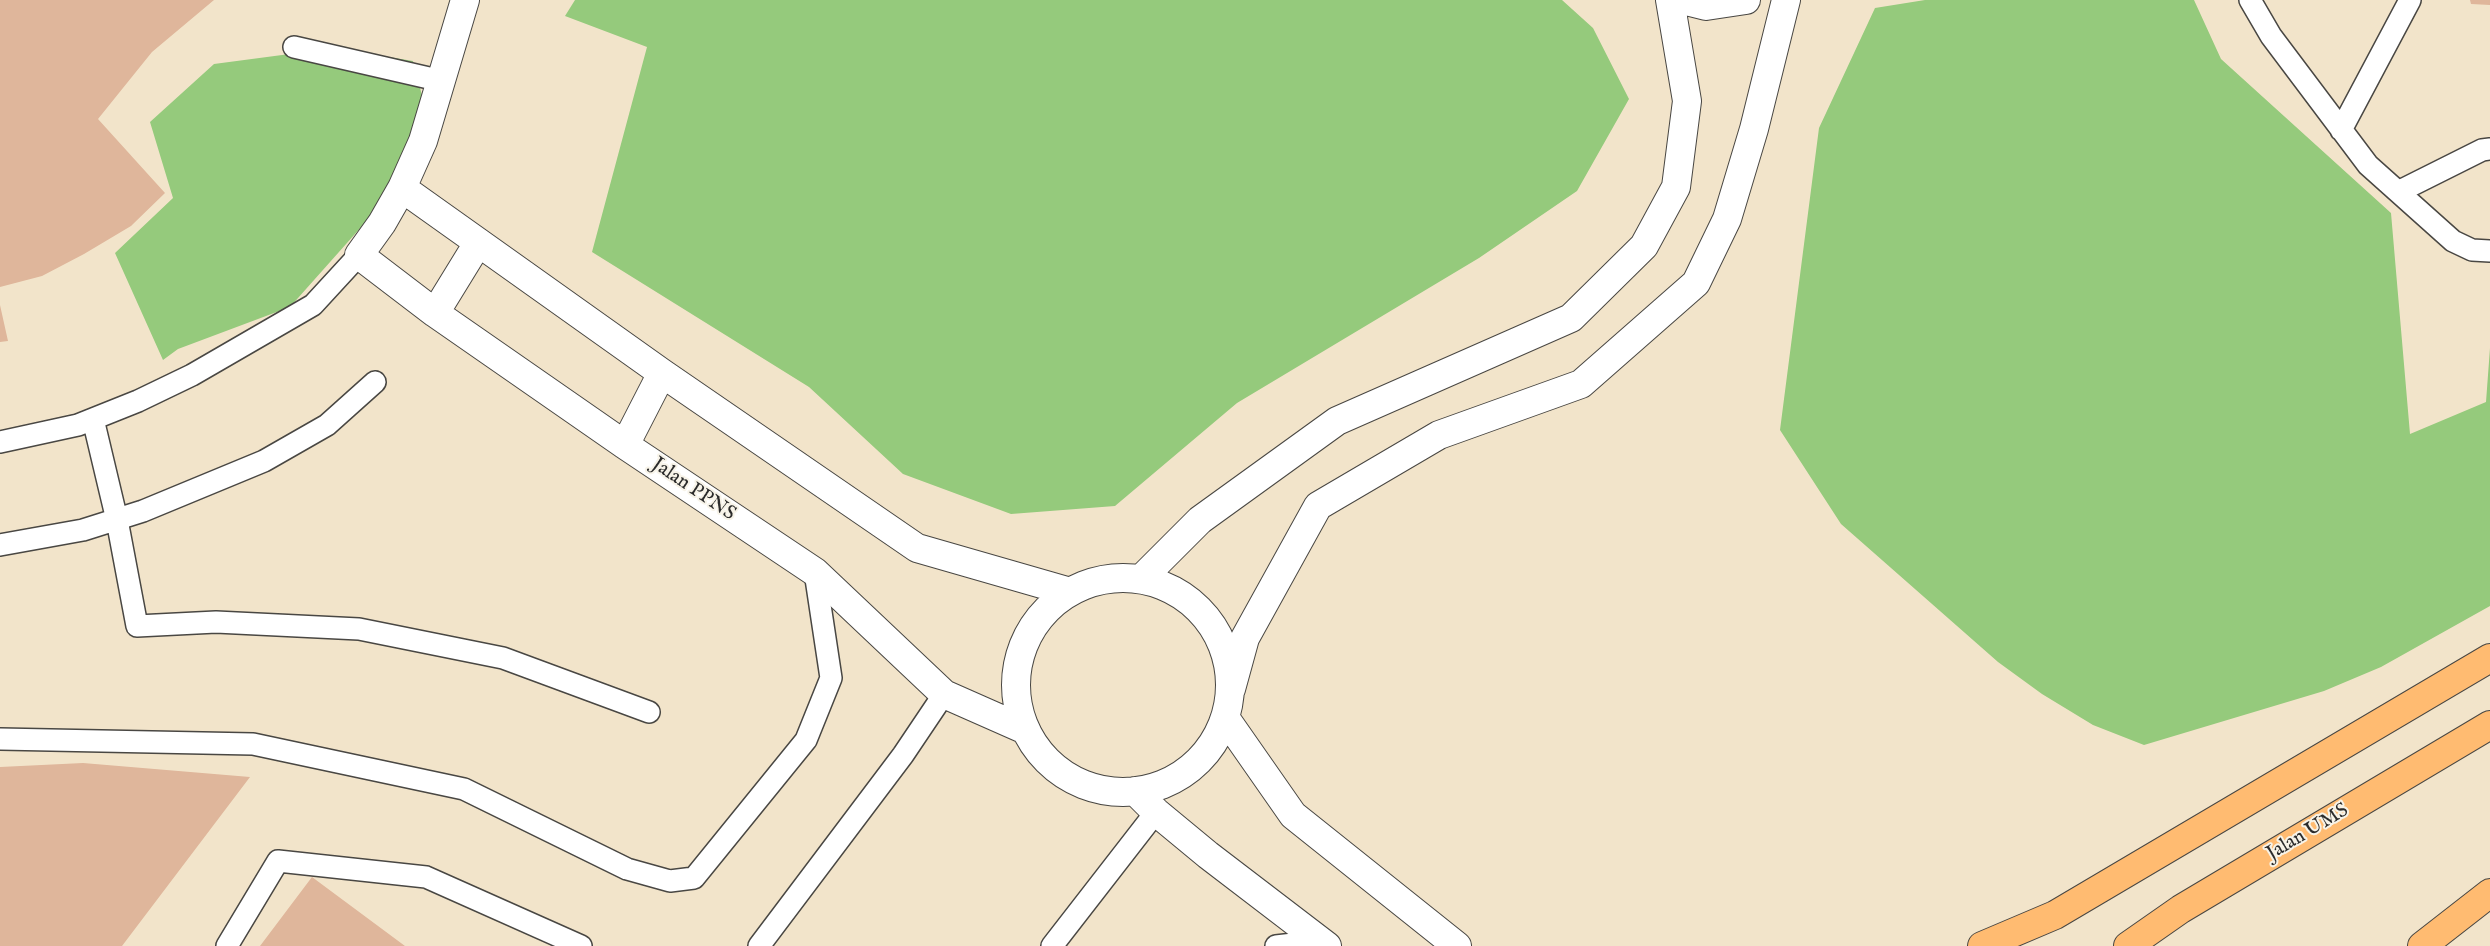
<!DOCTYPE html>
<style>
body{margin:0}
canvas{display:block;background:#f2e4ca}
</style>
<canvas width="2490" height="946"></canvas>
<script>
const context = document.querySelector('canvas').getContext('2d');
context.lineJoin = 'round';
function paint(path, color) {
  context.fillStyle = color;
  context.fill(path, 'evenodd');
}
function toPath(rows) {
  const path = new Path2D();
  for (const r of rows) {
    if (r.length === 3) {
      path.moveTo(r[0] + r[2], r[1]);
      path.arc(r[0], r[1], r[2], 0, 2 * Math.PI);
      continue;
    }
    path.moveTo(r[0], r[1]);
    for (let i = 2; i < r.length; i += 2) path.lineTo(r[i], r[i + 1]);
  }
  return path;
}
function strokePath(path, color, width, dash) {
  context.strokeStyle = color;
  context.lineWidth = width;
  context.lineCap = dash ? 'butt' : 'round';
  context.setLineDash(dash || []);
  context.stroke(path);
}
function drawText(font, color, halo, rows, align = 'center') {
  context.font = font + ' "IM FELL English",serif';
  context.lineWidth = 4;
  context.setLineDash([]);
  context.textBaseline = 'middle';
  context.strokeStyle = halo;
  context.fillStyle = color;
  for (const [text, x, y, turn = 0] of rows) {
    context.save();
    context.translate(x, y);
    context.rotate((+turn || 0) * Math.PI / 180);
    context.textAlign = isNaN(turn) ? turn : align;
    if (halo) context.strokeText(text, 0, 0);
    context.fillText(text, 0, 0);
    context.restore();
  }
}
const green = toPath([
 [575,0,1562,0,1593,28,1629,99,1577,191,1479,258,1237,403,1115,506,1011,514,903,474,809,387,592,252,647,47,565,16],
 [1925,0,2194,0,2221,59,2391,213,2410,434,2486,402,2490,348,2490,606,2381,667,2324,691,2144,745,2093,725,2042,694,1998,662,1841,524,1780,430,1819,128,1875,8],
 [335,48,413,61,425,107,387,198,290,307,178,349,163,360,115,253,173,198,150,122,214,64]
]);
const building = toPath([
 [0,0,214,0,152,52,98,119,165,193,131,226,84,254,42,276,0,287],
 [2470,0,2490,0,2490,5,2471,4],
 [0,305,8,341,0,342],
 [83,763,250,777,122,946,0,946,0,767],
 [312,877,405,946,260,946]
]);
const service = toPath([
 [2250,0,2271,36,2368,165,2453,241,2472,250,2490,251],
 [294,47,442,81],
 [2341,130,2410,0],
 [2400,191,2482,150,2490,149],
 [93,419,117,520,137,626,216,622,359,629,503,658,649,712],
 [0,442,78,425,138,401,192,375,313,305,359,255],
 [0,545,83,530,143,511,264,461,327,425,375,382],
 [0,739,253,744,464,789,627,869,670,881,694,878,806,740,831,678,815,572],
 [227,946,278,861,426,877,581,946],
 [759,946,903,755,944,694],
 [1052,946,1156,812],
 [1276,946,1320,941]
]);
const minor = toPath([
 [465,0,423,141,402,188,382,223,359,255,435,313,625,445,815,572,944,694,1021,728],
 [1682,0,1706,6,1746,0],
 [402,188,662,373,917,548,1070,592],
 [435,313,478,243],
 [625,445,662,373],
 [1123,685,107],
 [1141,579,1200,520,1337,421,1571,318,1644,246,1676,187,1687,101,1670,0],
 [1231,689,1245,638,1318,506,1439,435,1581,384,1696,283,1727,219,1754,129,1786,0],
 [1226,719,1293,815,1457,946],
 [1135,791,1156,812,1208,855,1327,946]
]);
const trunk = toPath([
 [1982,946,2055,915,2490,658],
 [2128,946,2181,909,2490,725],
 [2422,946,2490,893]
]);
const streetNames = [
 ["Jalan PPNS",693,490,34],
 ["Jalan UMS",2308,833,-31]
];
paint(green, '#95ca7c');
paint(building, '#dfb69b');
strokePath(service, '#494743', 24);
strokePath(minor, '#494743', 30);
strokePath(trunk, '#494743', 30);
strokePath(service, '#fff', 21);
strokePath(minor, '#fff', 28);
strokePath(trunk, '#ffbb71', 28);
drawText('20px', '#2b2b2b', '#f7f3e8', streetNames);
</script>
